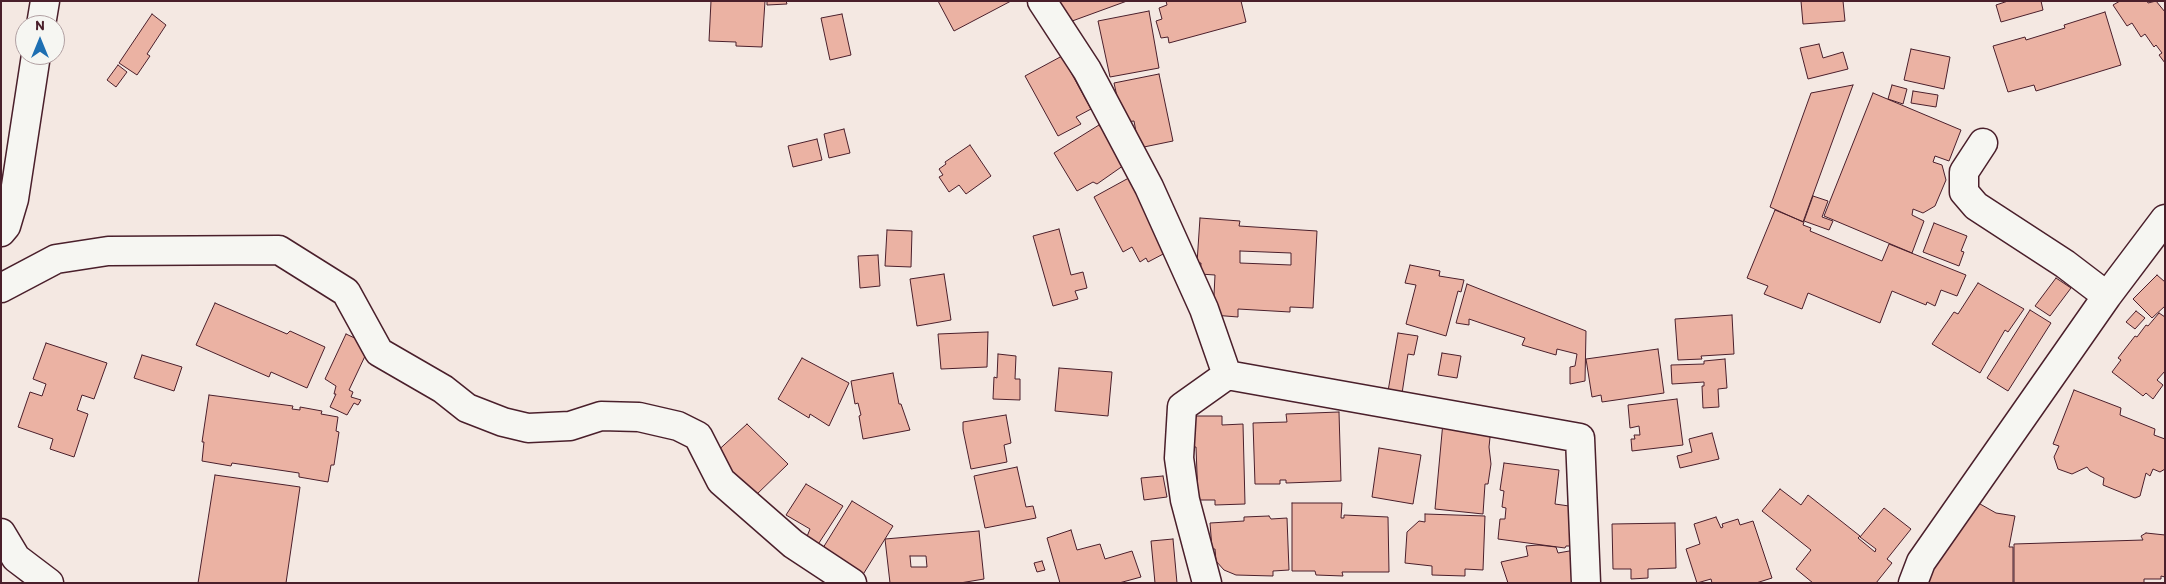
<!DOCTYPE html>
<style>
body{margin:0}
#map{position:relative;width:2166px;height:584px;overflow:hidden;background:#f4e8e2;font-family:Itim,sans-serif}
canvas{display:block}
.frame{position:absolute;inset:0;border:2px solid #4a1f2b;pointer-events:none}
.north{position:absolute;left:15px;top:15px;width:50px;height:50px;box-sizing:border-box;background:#f6f6f2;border:1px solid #b1a0a2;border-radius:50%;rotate:0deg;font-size:14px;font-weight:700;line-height:20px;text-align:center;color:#4a1f2b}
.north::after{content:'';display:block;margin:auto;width:18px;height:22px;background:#1f6fb2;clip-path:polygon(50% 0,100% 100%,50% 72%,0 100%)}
</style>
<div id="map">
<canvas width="2166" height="584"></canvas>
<div class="frame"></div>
<div class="north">N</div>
</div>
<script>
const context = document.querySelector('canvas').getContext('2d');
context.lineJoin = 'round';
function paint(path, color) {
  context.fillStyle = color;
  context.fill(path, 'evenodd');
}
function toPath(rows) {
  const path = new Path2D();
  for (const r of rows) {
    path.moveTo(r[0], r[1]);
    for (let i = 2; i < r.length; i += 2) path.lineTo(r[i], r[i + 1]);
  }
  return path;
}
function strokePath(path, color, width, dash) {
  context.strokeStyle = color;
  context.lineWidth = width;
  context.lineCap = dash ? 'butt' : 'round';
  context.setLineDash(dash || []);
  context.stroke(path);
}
const building = toPath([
 [711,1,765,1,762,47,736,46,736,42,709,41,711,1],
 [767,1,786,1,787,4,767,5,767,1],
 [938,1,1011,1,954,31,938,1],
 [1056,1,1127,1,1064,24,1056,1],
 [1166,1,1241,1,1246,22,1169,43,1168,37,1161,38,1156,21,1162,19,1159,8,1167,5,1166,1],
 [1801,1,1843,1,1845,21,1803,24,1801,1],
 [2008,1,2041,1,2043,10,2001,22,1996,5,2008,1],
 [2120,1,2147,1,2148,3,2156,1,2165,12,2165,63,2159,55,2162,53,2156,45,2154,47,2145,34,2141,37,2132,23,2127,26,2113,5,2120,1],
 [1149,11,1159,68,1110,77,1098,21,1149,11],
 [2105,12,2121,65,2036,91,2034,85,2008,92,1993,46,2025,37,2026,40,2065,28,2064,25,2105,12],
 [152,14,166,25,147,54,150,56,137,75,119,63,152,14],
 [842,14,851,55,830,60,821,18,842,14],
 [1819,44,1823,58,1843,52,1848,69,1808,79,1800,48,1819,44],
 [1911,49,1950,57,1944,89,1904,80,1911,49],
 [1062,56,1091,109,1076,117,1081,124,1058,136,1025,76,1062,56],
 [118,65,127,72,116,87,107,80,118,65],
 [1159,74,1173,141,1139,148,1134,121,1126,122,1120,110,1114,83,1159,74],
 [1853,85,1803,222,1770,207,1811,93,1853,85],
 [1892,85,1907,89,1903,104,1888,99,1892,85],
 [1913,91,1938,95,1936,107,1911,103,1913,91],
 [1873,93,1961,130,1949,161,1935,156,1933,162,1942,165,1946,180,1935,206,1923,213,1913,209,1912,215,1924,221,1912,253,1824,216,1873,93],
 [1099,125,1127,163,1097,184,1093,182,1077,191,1054,153,1099,125],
 [844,129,850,153,829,158,824,134,844,129],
 [817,139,822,160,793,167,788,146,817,139],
 [970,145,991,176,966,194,959,185,949,192,939,177,943,175,939,169,946,164,945,162,970,145],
 [1136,174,1167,252,1148,262,1146,258,1140,262,1132,247,1123,252,1094,197,1136,174],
 [1813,196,1828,201,1822,217,1833,221,1829,230,1804,221,1813,196],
 [1775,210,1804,222,1803,225,1811,228,1810,231,1882,261,1889,244,1966,275,1957,296,1941,290,1935,306,1927,302,1926,305,1892,291,1880,323,1808,293,1802,309,1764,294,1768,286,1747,278,1775,210],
 [1200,218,1240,221,1239,226,1317,231,1313,308,1290,307,1290,312,1238,309,1238,317,1213,315,1215,275,1200,274,1201,263,1197,263,1200,218],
 [1240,251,1291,253,1291,265,1240,263,1240,251],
 [1934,223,1967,236,1961,251,1964,252,1959,266,1923,252,1934,223],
 [1059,229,1071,275,1083,272,1087,288,1075,291,1078,299,1053,306,1033,236,1059,229],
 [887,230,912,231,911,267,885,266,887,230],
 [878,255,880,286,860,288,858,256,878,255],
 [1410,265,1440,271,1439,276,1464,280,1461,292,1458,291,1446,336,1406,324,1416,285,1405,283,1410,265],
 [944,274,951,320,917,326,910,279,944,274],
 [2157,275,2165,282,2165,306,2152,318,2133,299,2157,275],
 [2056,278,2071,288,2050,316,2035,306,2056,278],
 [1978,283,2024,309,2008,332,2005,330,1980,373,1932,344,1954,312,1958,314,1978,283],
 [1467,284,1586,331,1585,381,1570,384,1570,367,1575,366,1577,354,1557,349,1556,355,1522,345,1525,338,1469,319,1469,325,1456,323,1467,284],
 [215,303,287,334,290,331,325,347,307,388,271,372,269,377,196,345,215,303],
 [2030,310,2051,323,2008,391,1987,378,2030,310],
 [2136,311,2145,318,2135,329,2126,322,2136,311],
 [2159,313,2165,317,2165,371,2157,380,2163,385,2153,399,2146,393,2143,396,2112,372,2121,360,2118,358,2135,336,2137,337,2146,325,2148,326,2159,313],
 [1732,315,1734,354,1701,356,1702,359,1678,360,1675,319,1732,315],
 [988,332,987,367,941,369,938,334,988,332],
 [1398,333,1418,336,1414,355,1408,354,1401,400,1387,397,1398,333],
 [346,334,359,340,361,345,360,348,363,349,362,352,366,354,349,390,353,392,351,397,361,400,358,405,354,403,347,415,330,407,336,394,334,394,336,386,325,379,346,334],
 [46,343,107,363,94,399,82,395,77,410,88,414,74,457,50,449,53,439,18,427,30,392,42,396,46,384,33,379,46,343],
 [1658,349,1664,393,1602,402,1601,395,1592,397,1586,359,1658,349],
 [1442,353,1461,356,1457,378,1438,375,1442,353],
 [998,354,1016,356,1015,379,1020,379,1020,400,993,399,994,377,997,378,998,354],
 [142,355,182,367,174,391,134,378,142,355],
 [802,358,849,383,829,426,810,414,809,418,778,399,802,358],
 [1725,359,1727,388,1718,389,1719,407,1703,408,1702,386,1704,386,1704,382,1672,384,1671,365,1704,364,1704,361,1725,359],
 [1059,368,1112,372,1108,416,1055,411,1059,368],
 [893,373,899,404,901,404,910,430,863,439,859,416,861,415,858,403,855,404,851,381,893,373],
 [2074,390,2121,408,2120,415,2155,429,2154,435,2165,439,2165,469,2160,472,2153,469,2150,476,2146,473,2140,496,2135,498,2103,485,2104,478,2090,471,2087,467,2072,474,2058,469,2054,457,2059,446,2053,444,2074,390],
 [209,395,293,406,292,409,300,410,300,407,322,411,321,414,338,417,336,431,339,432,334,465,331,465,328,482,299,477,299,473,232,463,231,466,202,461,204,442,202,442,209,395],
 [1677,399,1683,445,1632,451,1631,439,1635,439,1634,435,1640,435,1639,426,1630,428,1628,405,1677,399],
 [1339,412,1341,481,1286,483,1286,480,1280,480,1280,484,1255,484,1253,423,1287,422,1286,414,1339,412],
 [1006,415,1011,443,1004,445,1007,462,971,469,963,430,963,422,1006,415],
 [1192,416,1222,416,1222,425,1243,424,1245,504,1215,505,1215,500,1198,500,1196,447,1193,447,1192,416],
 [1443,422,1491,428,1489,447,1491,464,1488,484,1485,484,1483,514,1435,509,1443,422],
 [747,424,788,464,755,496,713,455,747,424],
 [1712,433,1719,459,1680,468,1677,456,1692,452,1689,439,1712,433],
 [1379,448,1421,455,1413,504,1372,497,1379,448],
 [1504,463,1559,470,1555,504,1576,507,1571,546,1566,546,1565,548,1498,539,1500,519,1505,519,1506,508,1502,507,1504,491,1500,490,1504,463],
 [1017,467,1026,507,1033,506,1036,518,985,528,974,476,1017,467],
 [215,475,300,487,286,583,198,583,215,475],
 [1163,476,1167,497,1144,500,1141,478,1163,476],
 [806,484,843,506,817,546,806,539,810,529,786,515,806,484],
 [1780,489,1801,505,1808,495,1860,536,1858,538,1875,552,1876,549,1860,537,1884,508,1911,529,1887,559,1892,563,1876,583,1813,583,1796,569,1811,550,1762,511,1780,489],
 [1973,500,1996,513,2015,516,2009,547,2013,547,2013,583,1929,583,1931,562,1973,500],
 [852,501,893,526,859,581,818,556,852,501],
 [1292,503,1342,503,1341,518,1344,518,1344,515,1388,517,1389,572,1342,572,1343,576,1316,575,1315,571,1292,571,1292,503],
 [1425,514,1485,516,1483,570,1465,569,1465,576,1432,575,1432,566,1405,563,1407,532,1419,521,1425,522,1425,514],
 [1269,516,1271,519,1287,518,1289,570,1273,571,1273,576,1236,575,1224,570,1216,561,1215,549,1212,549,1210,523,1244,521,1244,517,1269,516],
 [1716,517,1721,528,1723,527,1722,524,1738,519,1740,525,1753,521,1772,578,1756,583,1712,583,1711,579,1697,583,1686,549,1700,544,1694,524,1716,517],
 [1675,523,1676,568,1648,569,1648,578,1631,579,1631,569,1613,569,1612,524,1675,523],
 [1071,530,1077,550,1100,544,1105,559,1132,551,1141,577,1119,583,1060,583,1047,538,1071,530],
 [979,531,984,579,960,583,890,583,885,539,979,531],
 [910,556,926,556,927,567,911,567,910,556],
 [2146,533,2165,535,2165,577,2161,576,2161,579,2144,579,2144,583,2014,583,2014,544,2143,540,2141,536,2146,533],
 [1173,539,1177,583,1155,583,1151,541,1173,539],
 [1538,545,1556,547,1558,553,1575,550,1579,567,1572,568,1575,583,1508,583,1501,562,1528,556,1526,546,1538,545],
 [1042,561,1045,570,1037,572,1034,563,1042,561]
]);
const minor = toPath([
 [1042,1,1087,70,1149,187,1204,309,1227,375,1182,407,1179,458,1185,500,1207,583],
 [41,25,45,1],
 [1983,143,1964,172,1964,192,1976,206,2065,264,2107,296],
 [1,232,6,226,14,199,36,55],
 [1,288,56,259,108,251,279,250,346,292,379,352,443,389,467,408,503,422,528,428,570,426,601,416,639,417,678,426,698,436,721,481,793,544,852,583],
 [1227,375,1580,438,1586,583],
 [1,533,16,558,49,583],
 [1913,583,1921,562,2107,296,2165,219]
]);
paint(building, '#ebb2a3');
strokePath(building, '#4a1f2b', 1);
strokePath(minor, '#4a1f2b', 31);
strokePath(minor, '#f6f6f2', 28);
</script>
